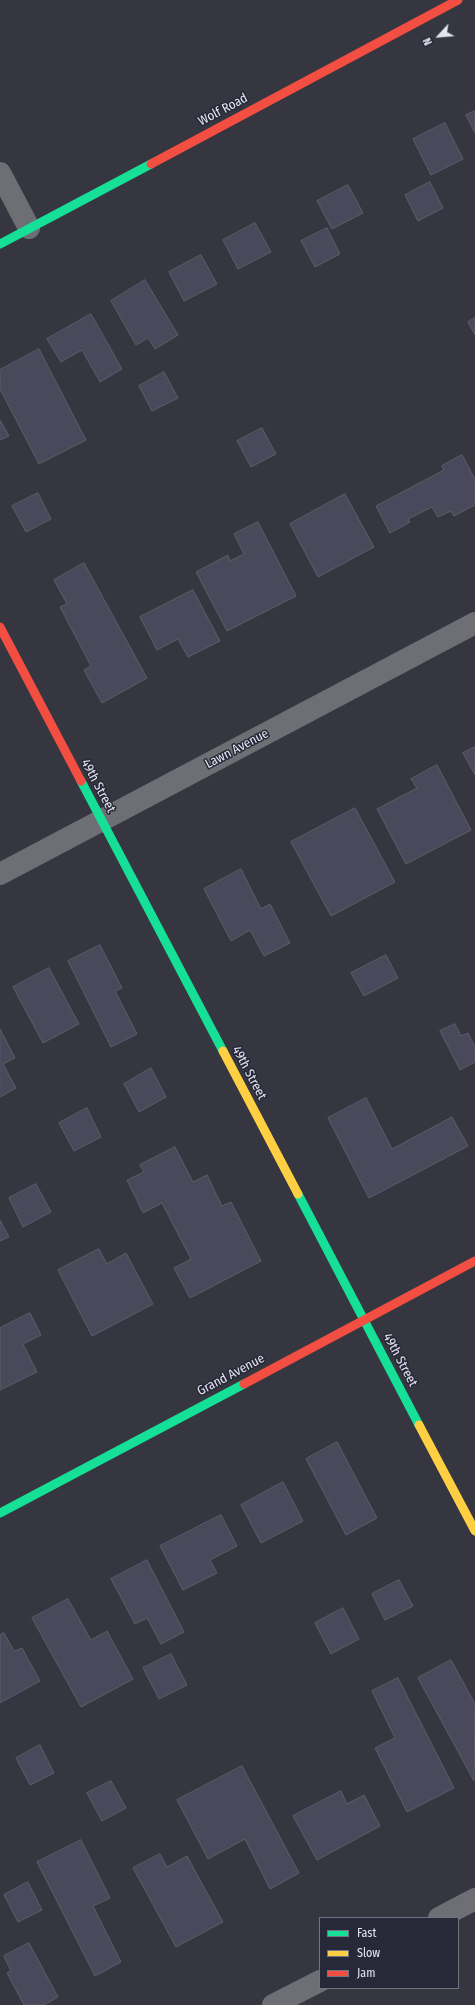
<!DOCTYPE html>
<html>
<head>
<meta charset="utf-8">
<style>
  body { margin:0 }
  #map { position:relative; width:475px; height:2005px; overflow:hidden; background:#35363f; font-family:"Fira Sans Condensed",sans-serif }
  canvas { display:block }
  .legend { position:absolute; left:319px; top:1917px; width:140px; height:72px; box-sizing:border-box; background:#272838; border:1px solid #737482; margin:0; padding:5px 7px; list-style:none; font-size:12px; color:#e4e5f0 }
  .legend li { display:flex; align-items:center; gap:8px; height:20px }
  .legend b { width:20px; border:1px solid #737482 }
  .north { position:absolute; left:419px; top:16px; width:40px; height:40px; -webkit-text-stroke:3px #272838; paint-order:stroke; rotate:244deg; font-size:11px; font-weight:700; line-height:16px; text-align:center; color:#e4e5f0 }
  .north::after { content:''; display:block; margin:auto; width:14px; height:18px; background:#e4e5f0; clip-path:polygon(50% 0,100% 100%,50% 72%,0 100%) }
</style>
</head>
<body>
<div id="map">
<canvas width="475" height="2005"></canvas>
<ul class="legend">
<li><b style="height:5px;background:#16e098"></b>Fast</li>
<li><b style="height:5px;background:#ffcf43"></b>Slow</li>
<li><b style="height:5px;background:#f24e42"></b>Jam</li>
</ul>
<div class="north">N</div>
</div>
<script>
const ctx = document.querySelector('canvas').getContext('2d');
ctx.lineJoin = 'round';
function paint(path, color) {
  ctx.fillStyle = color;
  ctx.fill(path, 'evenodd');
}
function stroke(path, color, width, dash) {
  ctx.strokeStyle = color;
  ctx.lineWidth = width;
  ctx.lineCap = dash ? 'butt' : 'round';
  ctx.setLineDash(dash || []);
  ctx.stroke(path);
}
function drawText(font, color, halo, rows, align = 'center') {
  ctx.font = font + ' "Fira Sans Condensed",sans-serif';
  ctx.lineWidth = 3;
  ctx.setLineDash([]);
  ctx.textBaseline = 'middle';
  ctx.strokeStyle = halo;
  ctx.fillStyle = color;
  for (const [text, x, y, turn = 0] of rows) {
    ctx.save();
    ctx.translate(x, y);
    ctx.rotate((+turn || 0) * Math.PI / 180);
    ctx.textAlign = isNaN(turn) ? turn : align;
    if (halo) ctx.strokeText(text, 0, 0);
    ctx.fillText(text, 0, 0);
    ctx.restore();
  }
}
const building = new Path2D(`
  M475 111V133L466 115Z
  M445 123 463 159 431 175 413 139Z
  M430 182 443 208 418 221 405 195Z
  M348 185 363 213 332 229 317 201Z
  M255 223 271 252 238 269 223 240Z
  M327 228 340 254 315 267 301 241Z
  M201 255 217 284 184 301 169 272Z
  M145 280 178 335 155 349 148 338 136 345 111 301Z
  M91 314 122 369 100 382 82 350 61 362 47 339Z
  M475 318V335L468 322Z
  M39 349 86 440 39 464 0 389V370Z
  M164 372 178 398 152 411 139 386Z
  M0 420 9 436 0 440Z
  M262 428 276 454 251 467 237 441Z
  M462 455 475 479V505L454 516 451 511 438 517 432 507 408 519 410 522 390 533 376 506 444 470 442 466Z
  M38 493 51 519 26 532 12 506Z
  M345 494 374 547 318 577 290 524Z
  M258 522 296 596 227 631 196 572 228 555 230 561 244 554 234 534Z
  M84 563 147 678 102 703 84 670 91 666 60 607 67 604 54 580Z
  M193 590 220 641 188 657 178 639 157 650 140 617Z
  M475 747V775L463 753Z
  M437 765 471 830 406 864 377 809 417 788 411 779Z
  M355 808 395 882 331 916 291 842Z
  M241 869 261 909 270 904 290 943 264 956 250 930 231 941 204 889Z
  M100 945 122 988 115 991 137 1034 111 1047 68 961Z
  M386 955 398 978 364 996 351 973Z
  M49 968 79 1024 43 1043 13 987Z
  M455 1024 461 1036 468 1033 475 1047V1062L460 1070 440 1031Z
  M0 1029 15 1058 3 1064 16 1088 0 1097Z
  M151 1068 166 1097 139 1112 124 1084Z
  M366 1098 392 1149 452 1117 468 1146 369 1198 328 1118Z
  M87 1108 101 1137 74 1151 59 1123Z
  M175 1147 193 1182 207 1175 222 1206 231 1202 261 1261 190 1298 174 1268 191 1259 162 1203 143 1213 127 1180 144 1172 140 1165Z
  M36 1184 51 1212 23 1227 9 1198Z
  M0 1220 9 1237 0 1241Z
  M99 1249 107 1264 126 1253 153 1304 92 1336 58 1270Z
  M30 1313 41 1335 23 1344 37 1372 0 1390V1328Z
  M337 1442 377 1518 346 1535 306 1459Z
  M283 1482 303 1521 261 1543 241 1505Z
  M221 1515 237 1546 210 1560 217 1573 183 1590 160 1546Z
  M147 1560 184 1632 161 1644 147 1618 135 1624 111 1579Z
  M399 1580 413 1606 385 1620 372 1594Z
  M68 1599 91 1640 107 1631 133 1679 81 1707 32 1618Z
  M343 1608 359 1639 331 1654 315 1623Z
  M4 1633 14 1651 22 1648 40 1681 0 1703V1635Z
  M171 1654 187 1685 159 1699 143 1668Z
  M451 1660 475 1704 474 1781 418 1678Z
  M398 1678 454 1788 407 1812 375 1748 395 1738 372 1691Z
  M40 1745 54 1773 30 1785 16 1758Z
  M242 1766 299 1873 270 1889 245 1839 208 1859 177 1800Z
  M111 1781 126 1808 102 1821 87 1793Z
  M341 1791 347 1804 364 1795 380 1826 317 1860 293 1816Z
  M81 1840 110 1898 93 1906 121 1962 95 1976 37 1862Z
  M160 1854 167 1867 187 1856 223 1922 176 1947 133 1868Z
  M28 1882 42 1910 18 1922 4 1895Z
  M29 1943 58 1997 44 2005H24L7 1973 11 1971 4 1956Z`);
const street = new Path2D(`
  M0 173 29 228
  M0 874 475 623
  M439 1918 475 1899
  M273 2005 320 1981`);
const fast = new Path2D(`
  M0 244 151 164
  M81 781 223 1051
  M298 1194 419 1425
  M0 1513 244 1384`);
const slow = new Path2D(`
  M223 1051 298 1194
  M419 1425 475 1531`);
const jam = new Path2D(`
  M151 164 458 0
  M0 627 81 781
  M244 1384 475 1261`);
const streetNames = [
  ["Wolf Road",223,110,-28],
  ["Lawn Avenue",237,749,-28],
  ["49th Street",98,786,62],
  ["49th Street",249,1073,62],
  ["49th Street",400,1360,62],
  ["Grand Avenue",231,1375,-28]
];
paint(building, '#49495b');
stroke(building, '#5d5e65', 1);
stroke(street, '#6e6f74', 22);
stroke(fast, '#16e098', 9);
stroke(slow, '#ffcf43', 9);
stroke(jam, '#f24e42', 9);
drawText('13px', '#e4e5f0', '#272838', streetNames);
</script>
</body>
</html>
